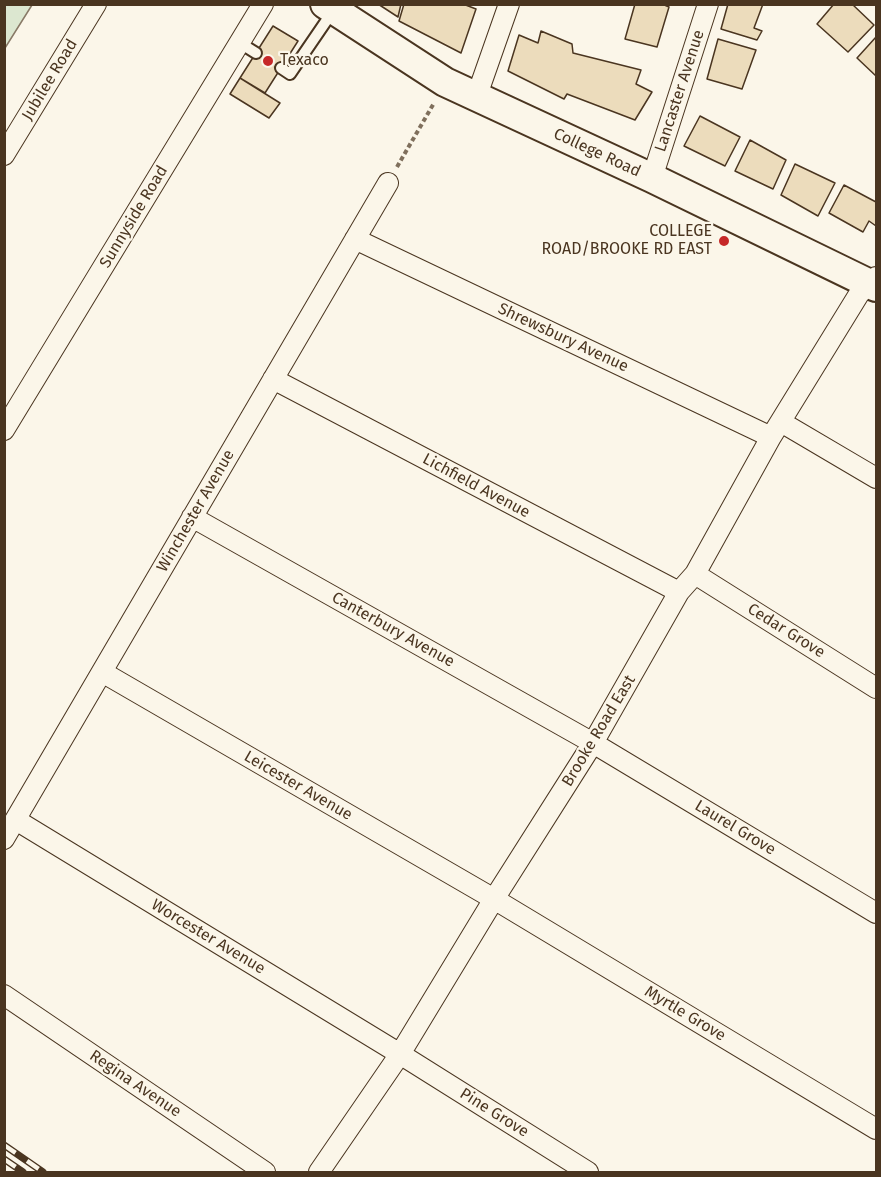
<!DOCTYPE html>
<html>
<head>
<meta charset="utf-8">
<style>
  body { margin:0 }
  #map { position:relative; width:881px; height:1177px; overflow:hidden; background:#fbf6e9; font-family:"Fira Sans",sans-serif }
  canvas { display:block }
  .frame { position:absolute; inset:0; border:6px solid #4a3520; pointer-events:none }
</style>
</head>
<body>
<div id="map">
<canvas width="881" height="1177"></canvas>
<div class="frame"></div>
</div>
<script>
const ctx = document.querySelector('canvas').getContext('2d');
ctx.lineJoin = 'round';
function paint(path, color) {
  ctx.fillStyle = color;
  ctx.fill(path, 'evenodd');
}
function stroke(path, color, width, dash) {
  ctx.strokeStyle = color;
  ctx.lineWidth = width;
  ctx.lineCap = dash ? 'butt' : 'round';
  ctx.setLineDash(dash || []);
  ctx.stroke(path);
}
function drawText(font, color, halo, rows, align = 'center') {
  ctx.font = font + ' "Fira Sans",sans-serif';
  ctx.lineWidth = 4.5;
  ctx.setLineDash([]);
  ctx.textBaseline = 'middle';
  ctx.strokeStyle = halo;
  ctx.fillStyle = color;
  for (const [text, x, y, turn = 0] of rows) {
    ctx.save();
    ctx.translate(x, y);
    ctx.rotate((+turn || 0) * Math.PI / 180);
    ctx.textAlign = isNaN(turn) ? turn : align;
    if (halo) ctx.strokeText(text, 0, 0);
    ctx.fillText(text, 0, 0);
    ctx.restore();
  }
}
const green = new Path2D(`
  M5 4 32 5 5 48 4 5Z`);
const building = new Path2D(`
  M378 4H401L398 17Z
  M404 4H463L476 9 461 53 399 21Z
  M635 4H662L669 7 657 47 625 39Z
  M728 4H763L754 28 762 31 757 40 721 29Z
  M834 4H852L874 25 848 52 817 24Z
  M273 26 298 41 265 93 240 78Z
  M541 31 572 44 573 53 641 70 636 84 652 92 635 120 567 94 564 99 508 71 519 35 538 43Z
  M876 37V76L857 58Z
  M718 39 756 50 742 89 707 79Z
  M240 78 280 103 269 118 230 94Z
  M700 116 740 137 725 166 684 146Z
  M750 140 786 160 773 189 735 171Z
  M795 164 835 183 818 216 781 195Z
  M844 185 876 202V226L869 221 863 232 829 213Z`);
const path = new Path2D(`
  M397 167 434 103`);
const lane = new Path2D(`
  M240 43 256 53
  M281 68 290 74 333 11`);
const street = new Path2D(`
  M476 98 509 4
  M4 155 96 4
  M652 178 708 4
  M355 239 771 437
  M273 379 679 592
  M781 422 876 478
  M4 430 263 4
  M192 517 593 743 876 913
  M695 574 876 688
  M102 672 494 899 876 1129
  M16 820 400 1054 588 1172
  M4 839 388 183
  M4 995 265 1172
  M319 1172 400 1054 494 899 593 743 679 592 695 574 771 437 859 294 876 277`);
const secondary = new Path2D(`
  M325 4 445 82 652 178 876 287`);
const rail = new Path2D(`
  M4 1145 43 1172
  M4 1159 23 1172`);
const markers = [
  [268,61,6,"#c62828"],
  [724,241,6,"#c62828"]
];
const poiNames = [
  ["Texaco",280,61],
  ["COLLEGE",712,232,"right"],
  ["ROAD/BROOKE RD EAST",712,250,"right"]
];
const streetNames = [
  ["Jubilee Road",50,80,-59],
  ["Lancaster Avenue",680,91,-72],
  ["College Road",597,153,25],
  ["Sunnyside Road",134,217,-59],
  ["Shrewsbury Avenue",563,338,25],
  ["Lichfield Avenue",476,486,28],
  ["Winchester Avenue",196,511,-60],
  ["Canterbury Avenue",393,630,29],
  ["Cedar Grove",786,631,32],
  ["Brooke Road East",599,731,-59],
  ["Leicester Avenue",298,786,30],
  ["Laurel Grove",735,828,31],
  ["Worcester Avenue",208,937,31],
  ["Myrtle Grove",685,1014,31],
  ["Regina Avenue",135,1084,34],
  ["Pine Grove",494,1113,32]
];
paint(green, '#dce7d0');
stroke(green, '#887966', 1.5);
paint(building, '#ecdcbc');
stroke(building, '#4a3520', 1.5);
stroke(lane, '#4a3520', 14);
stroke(street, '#4a3520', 22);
stroke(secondary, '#4a3520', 32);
stroke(path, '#7f6f5c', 4, [4.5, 3]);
stroke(lane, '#fbf6e9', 10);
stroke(street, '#fbf6e9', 20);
stroke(secondary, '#fbf6e9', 28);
stroke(rail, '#4a3520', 7);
stroke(rail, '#fbf6e9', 4.5, [14]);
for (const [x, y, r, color] of markers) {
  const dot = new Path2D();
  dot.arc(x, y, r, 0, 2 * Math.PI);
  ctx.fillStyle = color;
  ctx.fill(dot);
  stroke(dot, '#fbf6e9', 2);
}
drawText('16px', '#4a3520', '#fbf6e9', poiNames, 'left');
drawText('16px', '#4a3520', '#fbf6e9', streetNames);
</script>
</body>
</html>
